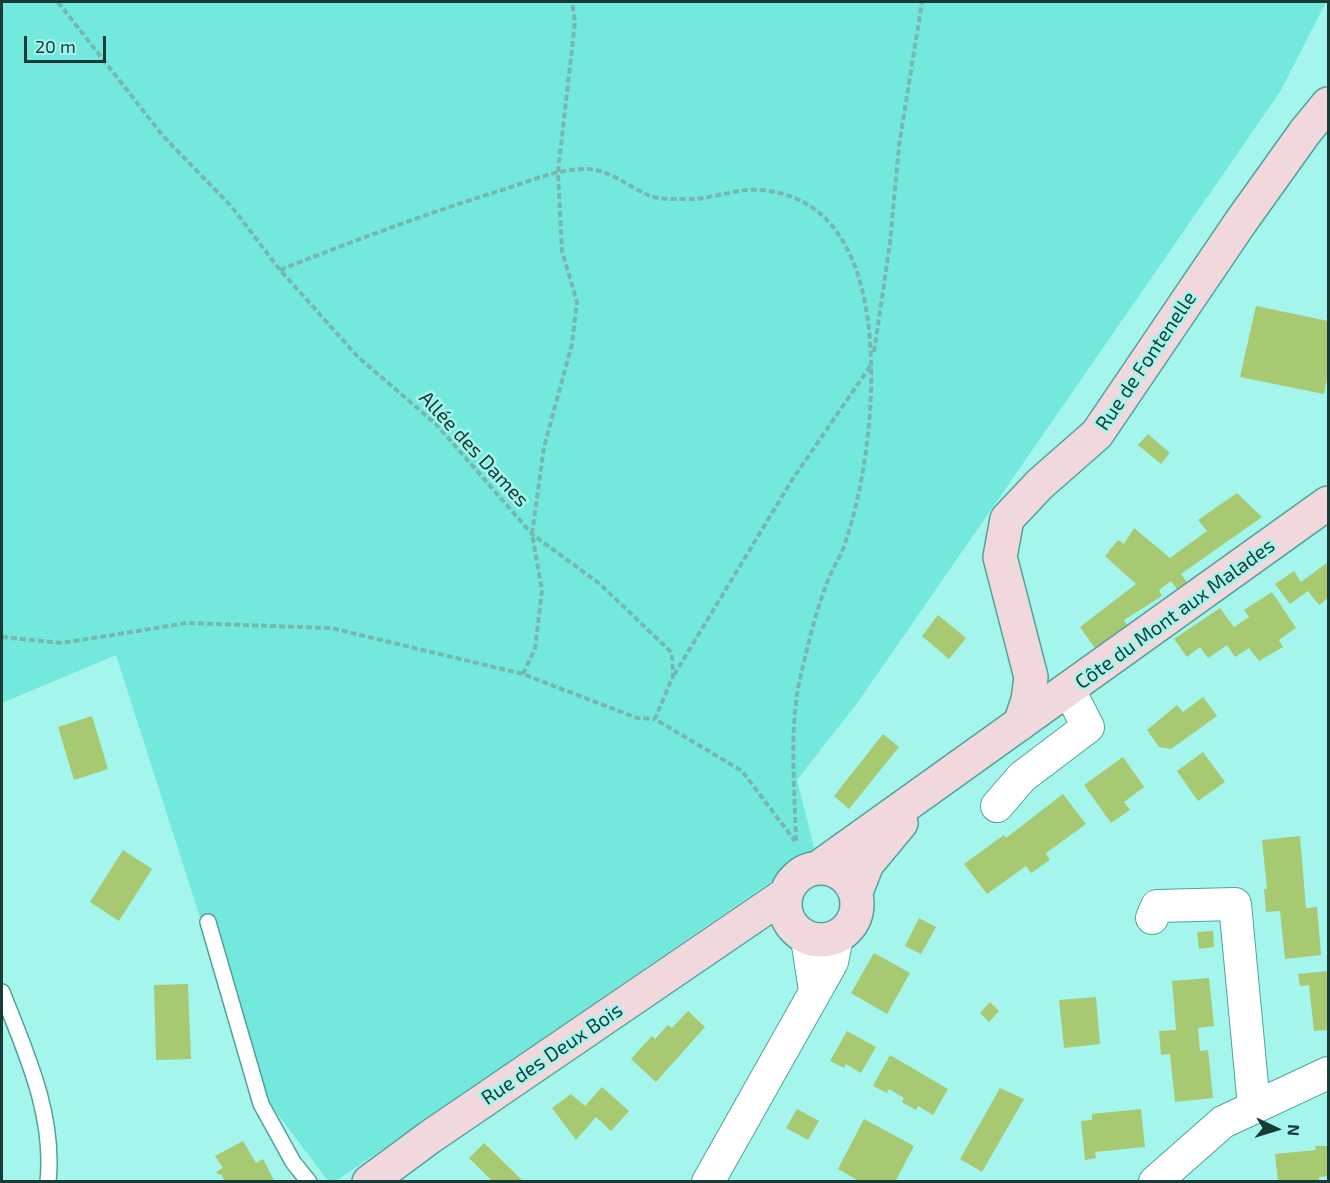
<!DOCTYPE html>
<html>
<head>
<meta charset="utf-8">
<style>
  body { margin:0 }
  #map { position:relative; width:1330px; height:1183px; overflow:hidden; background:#a4f6ec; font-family:"Exo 2",sans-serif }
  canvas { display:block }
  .frame { position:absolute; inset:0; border:3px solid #193b38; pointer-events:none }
  .north { position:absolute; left:1246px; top:1099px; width:60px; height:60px; -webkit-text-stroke:4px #a4f6ec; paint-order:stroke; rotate:94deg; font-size:16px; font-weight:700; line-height:24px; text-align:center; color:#193b38 }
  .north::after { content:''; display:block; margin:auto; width:21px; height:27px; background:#193b38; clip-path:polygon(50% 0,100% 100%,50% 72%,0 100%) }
  .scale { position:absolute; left:24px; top:36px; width:82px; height:27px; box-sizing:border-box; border:3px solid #193b38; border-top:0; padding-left:8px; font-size:18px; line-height:21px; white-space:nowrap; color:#193b38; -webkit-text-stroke:4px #a4f6ec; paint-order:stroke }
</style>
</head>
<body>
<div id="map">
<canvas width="1330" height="1183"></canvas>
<div class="frame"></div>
<div class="north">N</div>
<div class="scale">20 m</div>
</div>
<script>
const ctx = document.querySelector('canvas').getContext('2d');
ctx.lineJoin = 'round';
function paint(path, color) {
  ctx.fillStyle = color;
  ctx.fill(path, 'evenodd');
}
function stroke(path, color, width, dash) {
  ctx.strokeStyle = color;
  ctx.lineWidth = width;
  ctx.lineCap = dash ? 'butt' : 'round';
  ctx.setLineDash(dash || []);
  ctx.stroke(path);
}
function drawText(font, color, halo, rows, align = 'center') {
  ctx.font = font + ' "Exo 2",sans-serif';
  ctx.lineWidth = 5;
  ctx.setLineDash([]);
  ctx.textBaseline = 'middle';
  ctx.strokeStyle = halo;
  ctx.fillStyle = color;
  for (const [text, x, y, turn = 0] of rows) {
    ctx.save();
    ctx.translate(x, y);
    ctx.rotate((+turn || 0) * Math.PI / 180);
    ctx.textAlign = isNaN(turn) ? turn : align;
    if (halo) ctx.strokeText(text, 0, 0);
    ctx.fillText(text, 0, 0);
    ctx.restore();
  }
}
const green = new Path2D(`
  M2 2H1326L1280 92 858 702 797 780 815 851 336 1181H328L252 1080 116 655 2 703Z`);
const building = new Path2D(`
  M1256 306 1328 321V373L1324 394 1240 377Z
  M1148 434 1170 453 1161 464 1138 445Z
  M1237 493 1262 517 1181 574 1189 585 1179 592 1171 581 1159 590 1162 596 1124 620 1129 628 1097 651 1080 627 1136 584 1105 556 1118 540 1124 544 1134 528 1170 558 1207 531 1198 520Z
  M1328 562V598L1319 605 1308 591 1290 604 1275 584 1294 571 1301 582Z
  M1272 592 1296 628 1279 640 1283 647 1259 661 1249 648 1235 657 1227 645 1208 658 1200 647 1187 657 1174 639 1220 608 1234 627 1249 617 1244 610Z
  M938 615 966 638 949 659 922 636Z
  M1203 697 1217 716 1171 749 1159 747 1147 730 1177 705 1183 712Z
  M92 716 108 769 74 780 58 727Z
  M883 734 899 747 849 809 834 796Z
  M1203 752 1225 782 1198 801 1177 771Z
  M1123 757 1144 787 1124 802 1130 810 1111 823 1084 785Z
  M1063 794 1086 824 1046 853 1050 860 1031 873 1026 866 987 894 964 864 1004 835 1006 838Z
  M1300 836 1306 908 1317 907 1321 955 1285 959 1280 911 1266 912 1264 889H1267L1262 840Z
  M123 850 152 869 119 921 90 902Z
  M919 918 936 927 921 954 905 946Z
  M1213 931 1214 947 1199 949 1197 932Z
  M874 953 910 973 887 1014 851 993Z
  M1328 971V1030L1314 1031 1309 985 1300 986 1298 974Z
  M1209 978 1214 1026 1198 1028 1200 1051 1208 1050 1213 1098 1175 1102 1170 1054 1161 1055 1159 1031 1176 1030 1172 981Z
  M188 984 191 1059 156 1060 154 985Z
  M1096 997 1100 1044 1064 1048 1059 1000Z
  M990 1002 999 1011 989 1022 980 1013Z
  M688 1011 705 1027 656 1082 631 1059 652 1036 655 1039 668 1025 672 1028Z
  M847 1031 876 1047 861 1073 846 1064 844 1068 830 1061Z
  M890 1055 948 1089 933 1115 918 1106 916 1110 902 1102 904 1098 889 1089 887 1093 873 1086Z
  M602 1087 629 1111 611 1131 596 1117 576 1140 552 1108 571 1094 585 1106Z
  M1000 1088 1024 1099 982 1172 960 1159Z
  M797 1109 819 1121 808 1140 786 1128Z
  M1141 1109 1145 1147 1095 1152 1096 1158 1085 1160 1081 1121 1092 1120V1114Z
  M864 1119 914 1146 895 1182H861L838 1169Z
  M243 1141 256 1163 263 1159 275 1182H225L221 1174 219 1175 216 1172 223 1168 215 1156Z
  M484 1143 524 1182H493L469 1158Z
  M1315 1146H1328V1176L1319 1177V1182H1278L1275 1154 1316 1150Z`);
const path = new Path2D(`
  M58 2 163 136 232 207 280 270 358 357 436 424 532 534 600 584 672 653 673 676 655 719 742 771 795 841
  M280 270C353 241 425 214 499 191 528 182 558 168 588 169 610 170 631 188 650 196 661 200 680 199 693 199 715 198 738 188 760 190 894 199 878 406 858 496 854 514 849 533 843 549 837 563 829 575 825 588 814 619 806 652 799 683 789 735 795 791 796 843
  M874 352 890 243 899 146 922 2
  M2 637 62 643 187 623 331 628 523 674 637 718 655 719
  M523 674 535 649 542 590 532 534 544 447 572 344 577 302 562 251 558 172 575 22 572 2
  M674 675 792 480 871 365`);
const lane = new Path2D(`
  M208 922 261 1104 293 1162 309 1182
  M2 992C26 1053 55 1115 48 1182`);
const street = new Path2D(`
  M997 806 1022 777 1088 727 1069 690
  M1152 918 1157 906 1235 904 1254 1106
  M807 938 815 991
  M708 1182 832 962 837 937
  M1155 1182 1223 1122 1328 1073`);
const secondary = new Path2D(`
  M1020 724 1028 700 1031 677 1000 557 1007 519 1040 484 1097 434 1240 223 1305 132 1328 104
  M785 904a36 36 0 1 1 72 0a36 36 0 1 1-72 0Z
  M818 868 1328 503
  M856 892 867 864 901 823
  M369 1182 430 1137 786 894`);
const streetNames = [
  ["Rue de Fontenelle",1146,361,-56],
  ["Allée des Dames",474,449,47],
  ["Côte du Mont aux Malades",1175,614,-36],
  ["Rue des Deux Bois",552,1054,-34]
];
paint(green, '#73e9dd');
paint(building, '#a6c971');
stroke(lane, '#51a29a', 18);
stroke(street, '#51a29a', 34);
stroke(secondary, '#51a29a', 36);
stroke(path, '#76b8b0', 4, [6, 3]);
stroke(lane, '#fff', 15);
stroke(street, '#fff', 32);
stroke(secondary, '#f0d8dd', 33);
drawText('20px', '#193b38', '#a4f6ec', streetNames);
</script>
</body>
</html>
